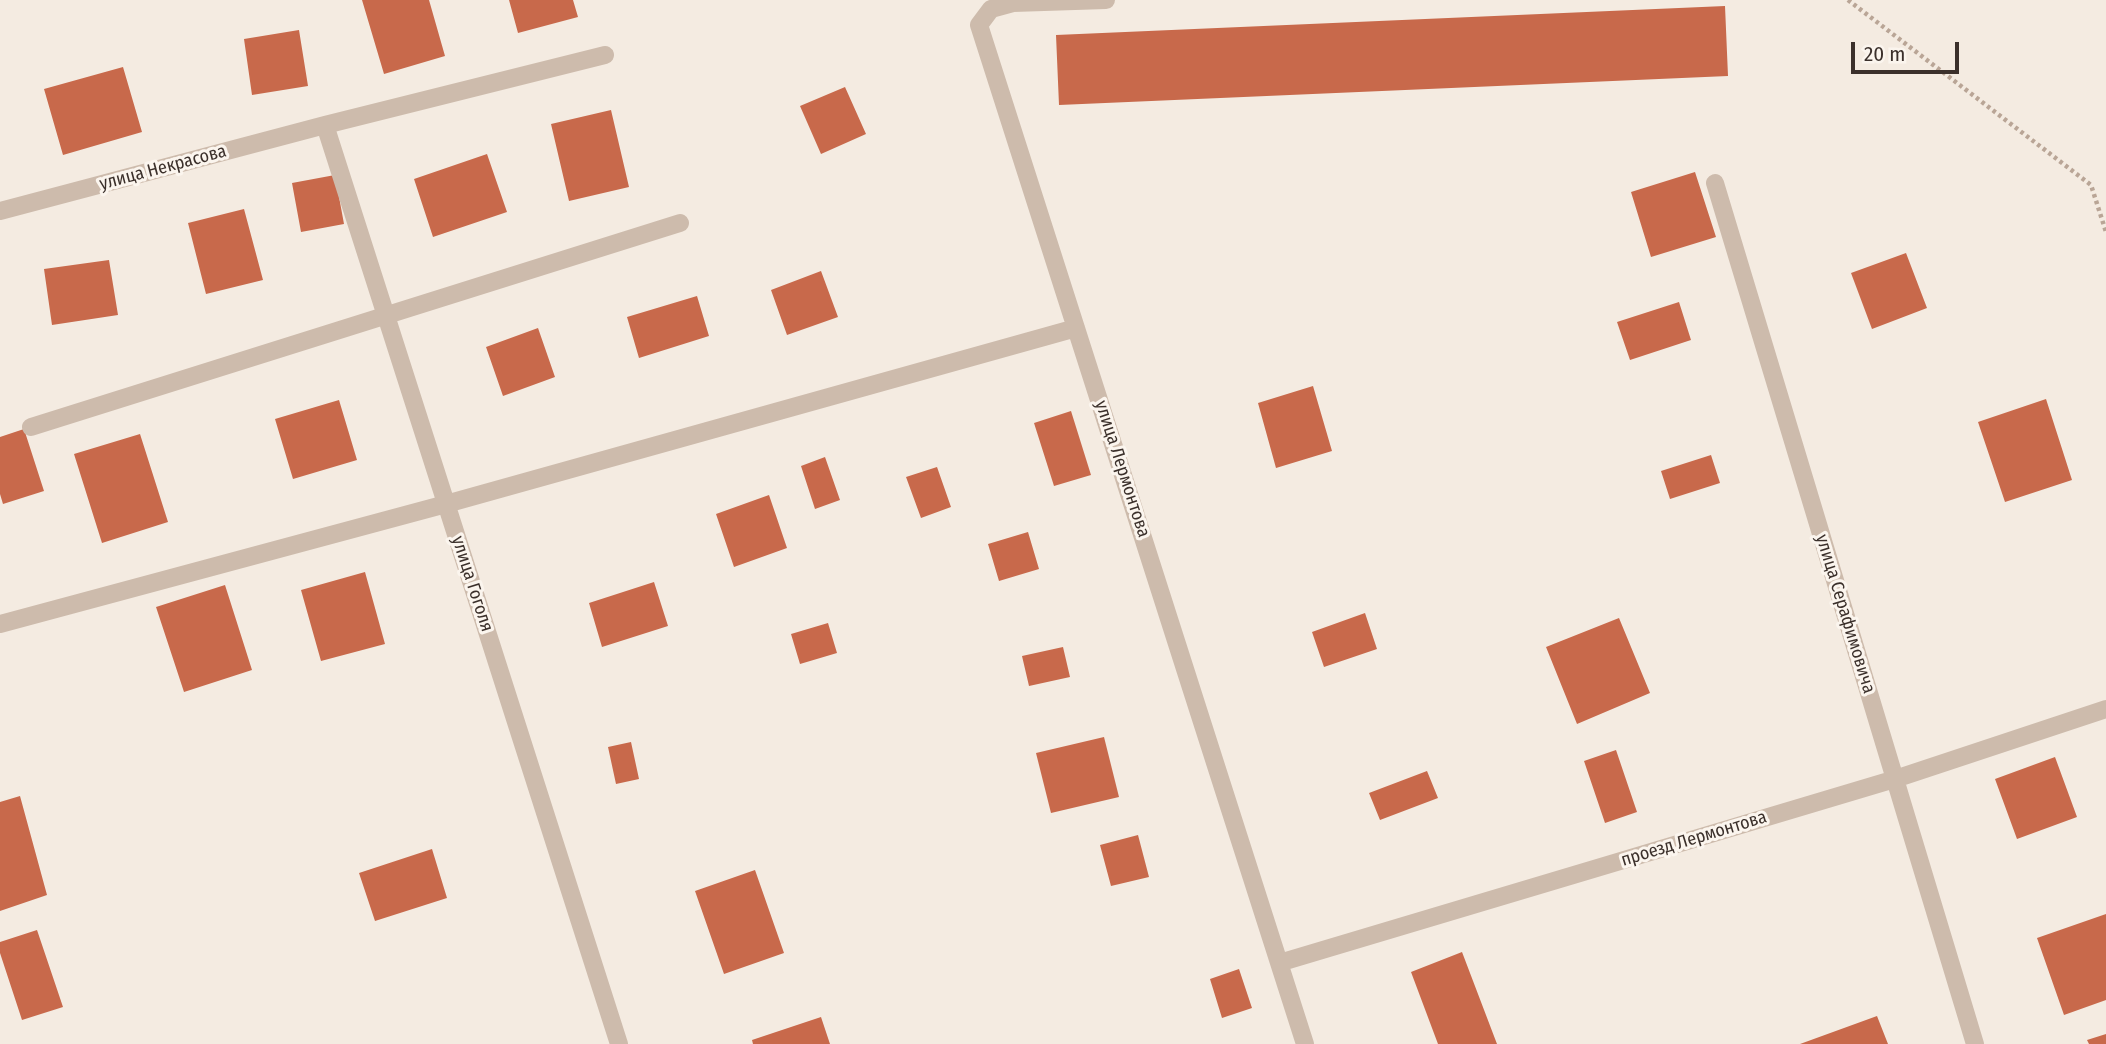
<!DOCTYPE html>
<html>
<head>
<meta charset="utf-8">
<style>
  body { margin:0 }
  #map { position:relative; width:2106px; height:1044px; overflow:hidden; background:#f4ebe1; font-family:"Fira Sans Condensed",sans-serif }
  canvas { display:block }
  .scale { position:absolute; left:1851px; top:42px; width:108px; height:32px; box-sizing:border-box; border:4px solid #3b302b; border-top:0; padding-left:9px; font-size:21px; line-height:24px; white-space:nowrap; color:#3b302b; -webkit-text-stroke:5px #fbf5ee; paint-order:stroke }
</style>
</head>
<body>
<div id="map">
<canvas width="2106" height="1044"></canvas>
<div class="scale">20 m</div>
</div>
<script>
const ctx = document.querySelector('canvas').getContext('2d');
ctx.lineJoin = 'round';
function paint(path, color) {
  ctx.fillStyle = color;
  ctx.fill(path, 'evenodd');
}
function stroke(path, color, width, dash) {
  ctx.strokeStyle = color;
  ctx.lineWidth = width;
  ctx.lineCap = dash ? 'butt' : 'round';
  ctx.setLineDash(dash || []);
  ctx.stroke(path);
}
function drawText(font, color, halo, rows, align = 'center') {
  ctx.font = font + ' "Fira Sans Condensed",sans-serif';
  ctx.lineWidth = 6;
  ctx.setLineDash([]);
  ctx.textBaseline = 'middle';
  ctx.strokeStyle = halo;
  ctx.fillStyle = color;
  for (const [text, x, y, turn = 0] of rows) {
    ctx.save();
    ctx.translate(x, y);
    ctx.rotate((+turn || 0) * Math.PI / 180);
    ctx.textAlign = isNaN(turn) ? turn : align;
    if (halo) ctx.strokeText(text, 0, 0);
    ctx.fillText(text, 0, 0);
    ctx.restore();
  }
}
const building = new Path2D(`
  M362 0H429L445 56 384 74Z
  M509 0H573L578 17 518 33Z
  M1725 6 1728 76 1059 105 1056 35Z
  M299 30 308 86 252 95 244 39Z
  M123 67 142 132 63 155 44 89Z
  M845 87 866 134 821 154 800 106Z
  M611 110 629 187 569 201 551 124Z
  M487 154 507 212 433 237 414 179Z
  M1695 172 1716 237 1651 257 1631 192Z
  M335 175 344 224 301 232 292 183Z
  M244 209 263 280 206 294 188 223Z
  M1906 253 1927 308 1872 329 1851 273Z
  M109 260 118 315 52 325 44 269Z
  M821 271 838 317 787 335 771 290Z
  M697 296 709 336 639 358 627 317Z
  M1679 302 1691 340 1630 360 1617 322Z
  M538 328 555 377 503 396 486 347Z
  M1313 386 1332 451 1276 468 1258 403Z
  M2046 399 2072 480 2005 502 1978 422Z
  M339 400 357 460 293 479 275 419Z
  M1071 411 1091 475 1054 486 1034 423Z
  M24 429 44 491 3 504 0 494V437Z
  M140 434 168 522 102 543 74 454Z
  M1711 455 1720 483 1670 499 1661 471Z
  M825 457 840 500 815 509 801 466Z
  M937 467 951 507 921 518 906 477Z
  M769 495 787 548 734 567 716 514Z
  M1028 532 1039 569 999 581 988 544Z
  M365 572 385 644 321 661 301 590Z
  M654 582 668 626 602 647 589 603Z
  M225 585 252 670 184 692 156 607Z
  M1365 613 1377 649 1324 667 1312 632Z
  M1619 618 1650 693 1577 724 1546 647Z
  M828 623 837 653 800 664 791 634Z
  M1063 647 1070 677 1029 686 1022 656Z
  M1104 737 1119 797 1051 813 1036 753Z
  M631 742 639 779 616 784 608 747Z
  M1616 750 1637 812 1605 823 1584 761Z
  M2055 757 2077 817 2017 839 1995 779Z
  M1427 771 1438 798 1380 820 1369 793Z
  M20 796 47 895 0 911V802Z
  M1138 835 1149 877 1111 886 1100 845Z
  M432 849 447 898 375 921 359 873Z
  M755 870 784 953 724 974 695 891Z
  M2106 914V1000L2064 1015 2037 938Z
  M37 930 63 1007 22 1020 0 953V942Z
  M1462 952 1497 1044H1438L1411 972Z
  M1239 969 1252 1008 1222 1018 1210 979Z
  M1877 1016 1888 1044H1800Z
  M821 1017 830 1044H753L752 1040Z
  M2106 1034V1044H2089L2087 1040Z`);
const path = new Path2D(`
  M1848 0 2091 185 2106 232`);
const minor = new Path2D(`
  M1106 0 1013 3 991 9 979 25 1305 1044
  M325 125 619 1044
  M1715 183 1975 1044
  M0 211 325 125 605 55
  M31 427 680 223
  M0 624 446 504 1076 328
  M1279 963 1895 779 2106 709`);
const streetNames = [
  ["улица Некрасова",163,168,-15],
  ["улица Лермонтова",1122,469,72],
  ["улица Гоголя",472,584,72],
  ["улица Серафимовича",1845,614,73],
  ["проезд Лермонтова",1694,839,-17]
];
paint(building, '#c8694b');
stroke(path, '#b9a596', 4.5, [3.5, 3.5]);
stroke(minor, '#cdbbac', 18);
drawText('18px', '#3b302b', '#fbf5ee', streetNames);
</script>
</body>
</html>
